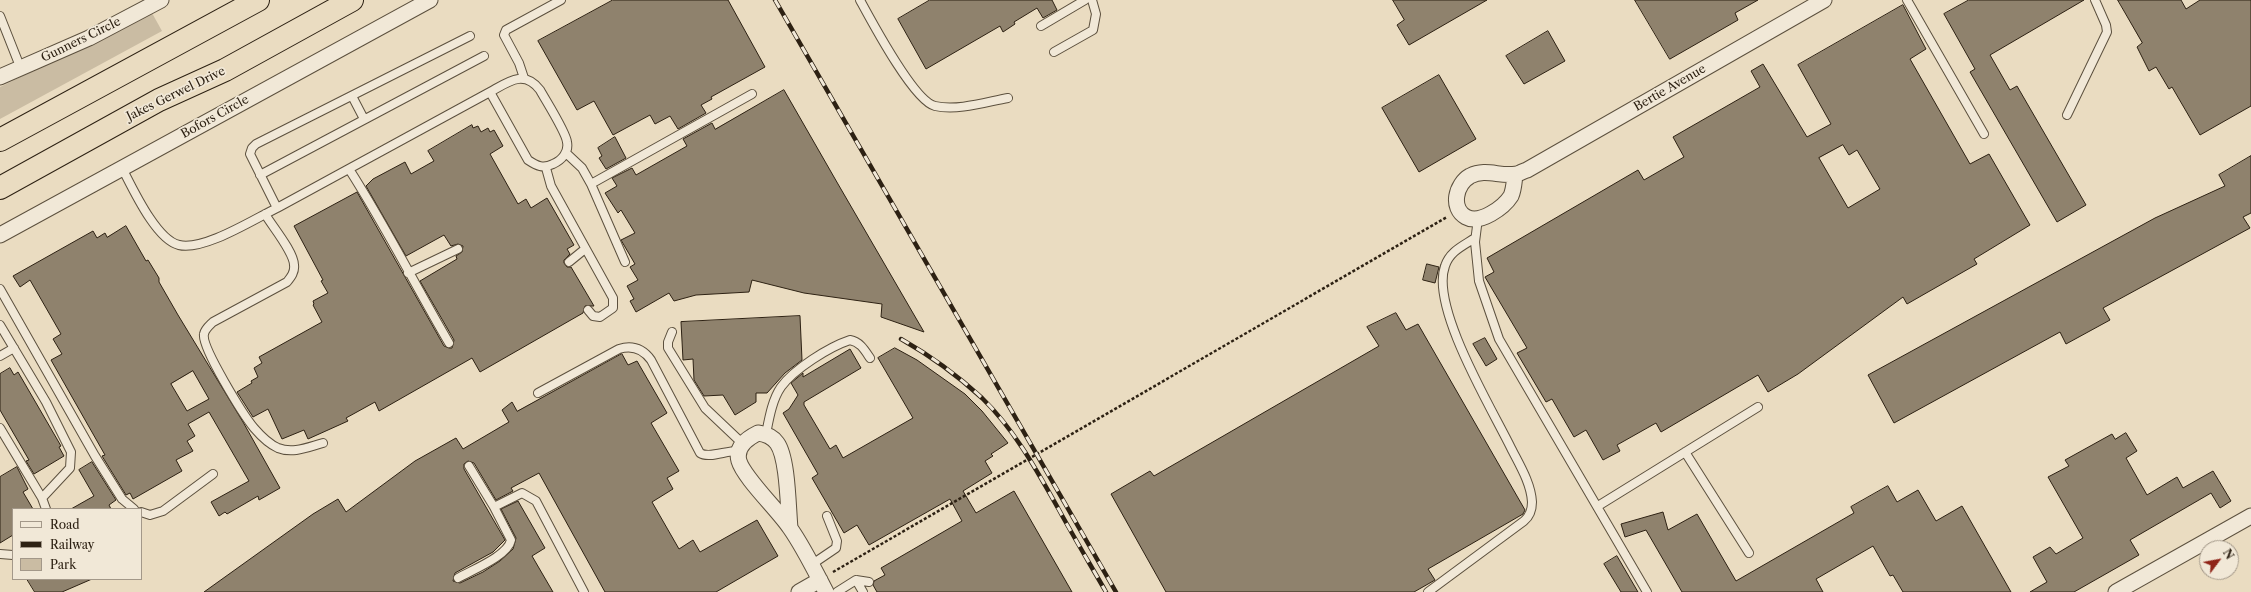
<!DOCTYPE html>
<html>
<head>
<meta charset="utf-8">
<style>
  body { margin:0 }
  #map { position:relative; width:2251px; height:592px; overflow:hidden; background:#eadcc1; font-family:"Libre Caslon Text",serif }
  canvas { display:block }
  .legend { position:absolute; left:12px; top:508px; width:130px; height:72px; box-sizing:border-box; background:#f1e8d7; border:1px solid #a39889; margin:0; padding:5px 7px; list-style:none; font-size:12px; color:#2d2113 }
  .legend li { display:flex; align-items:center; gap:8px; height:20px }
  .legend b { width:20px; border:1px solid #a39889 }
  .north { position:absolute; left:2199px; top:540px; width:40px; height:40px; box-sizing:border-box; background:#f1e8d7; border:1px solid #a39889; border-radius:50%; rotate:58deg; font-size:11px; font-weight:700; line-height:16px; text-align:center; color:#2d2113 }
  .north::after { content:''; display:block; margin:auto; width:14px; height:18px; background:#8f2418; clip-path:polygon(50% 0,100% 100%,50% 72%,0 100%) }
</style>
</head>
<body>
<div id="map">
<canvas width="2251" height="592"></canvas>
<ul class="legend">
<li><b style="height:5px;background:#f1e8d7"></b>Road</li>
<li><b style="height:5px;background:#2d2113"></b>Railway</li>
<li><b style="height:11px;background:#cabca3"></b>Park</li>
</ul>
<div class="north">N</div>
</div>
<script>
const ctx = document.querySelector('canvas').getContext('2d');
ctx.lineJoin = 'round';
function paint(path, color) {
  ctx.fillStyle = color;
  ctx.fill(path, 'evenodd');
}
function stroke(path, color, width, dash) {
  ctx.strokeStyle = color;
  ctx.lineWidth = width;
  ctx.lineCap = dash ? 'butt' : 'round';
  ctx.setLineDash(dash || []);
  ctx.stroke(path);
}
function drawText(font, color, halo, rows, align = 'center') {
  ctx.font = font + ' "Libre Caslon Text",serif';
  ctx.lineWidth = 3.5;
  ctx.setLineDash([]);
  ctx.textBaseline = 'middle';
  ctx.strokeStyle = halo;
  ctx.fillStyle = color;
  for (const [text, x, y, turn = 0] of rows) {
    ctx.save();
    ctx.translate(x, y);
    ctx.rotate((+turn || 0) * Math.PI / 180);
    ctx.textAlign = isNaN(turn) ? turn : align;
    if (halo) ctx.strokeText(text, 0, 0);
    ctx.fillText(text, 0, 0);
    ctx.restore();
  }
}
const green = new Path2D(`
  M152 13 162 31 0 119V87Z`);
const building = new Path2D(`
  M613 0H728L765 67 711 97 712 99 701 105 706 113 678 129 670 116 655 124 650 115 613 135 594 101 577 110 538 41Z
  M930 0H1052L1057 10 1043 18 1037 8 1014 22 1015 24 1003 32 1000 26 926 69 898 19Z
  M1393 0H1487L1409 45 1397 25 1404 20Z
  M1635 0H1758L1735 13 1738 20 1670 59Z
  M1969 0H2084L1990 55 2010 90 2017 86 2086 205 2057 222 1970 72 1975 69 1944 14Z
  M2118 0H2181L2186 9 2200 0H2251V106L2200 135 2172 87 2169 89 2156 67 2149 71 2137 47 2142 43Z
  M1903 5 1926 49 1910 59 1970 164 1989 154 2030 225 1974 259 1977 264 1907 304 1903 297 1798 374 1768 392 1758 375 1661 432 1656 423 1617 445 1620 451 1603 460 1586 430 1574 437 1552 399 1546 402 1517 353 1527 348 1485 277 1494 272 1487 258 1638 170 1644 180 1684 157 1673 137 1760 87 1751 71 1763 64 1807 137 1831 124 1798 65ZM1843 145 1849 155 1857 150 1880 189 1848 208 1819 158Z
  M1548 31 1565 61 1524 84 1506 56Z
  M1439 75 1476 139 1419 172 1382 108Z
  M784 90 838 184 924 332 881 317 882 304 804 293 752 280 749 292 696 295 674 301 669 293 636 312 630 301 634 299 627 286 638 280 630 267 635 264 621 240 635 233 621 210 618 213 605 193 617 186 612 178 632 168 636 175 687 146 683 139 712 123 715 129Z
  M472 125 473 128 478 126 481 132 488 128 490 132 494 130 503 146 490 154 518 204 526 199 531 208 547 198 574 245 567 249 570 254 564 260V263L567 267H571L594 306H585L583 313 480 372 472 358 379 411 375 402 346 418 348 421 308 439 304 430 282 439 268 409 253 417 237 392 252 383 251 381 258 377 254 368 262 363 259 357 322 322 313 305 314 304 313 301 328 293 321 281 323 280 294 226 357 192 444 346 449 348H452L454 340 420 281 457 259 456 256 462 252 463 246 458 244 451 246 444 235 406 256 366 186 373 179 405 162 411 174 434 161 428 151Z
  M615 137 626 158 606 169 599 158 602 156 598 148Z
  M2251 156V213L2243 217 2250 228 2103 308 2110 320 2066 344 2060 332 1894 423 1868 375 2155 218 2225 186 2219 175Z
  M126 226 146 261 148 260 159 278V282L178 315 243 422 280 488 259 500 258 496 227 514 225 512 219 516 211 502 249 481 209 412 188 424 195 436 187 441 193 451 176 460 182 471 133 499 130 493 126 495 102 456 105 455 51 360 62 354 53 339 61 334 30 280 20 287 13 276 93 231 97 238 105 233 107 237ZM193 371 209 399 187 411 171 384Z
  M1427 264 1439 267 1435 283 1423 280Z
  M1396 313 1406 330 1418 324 1525 510 1523 514 1428 569 1435 580 1414 592H1166L1111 494 1150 471 1154 476 1379 346 1367 327Z
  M800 316 802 360 785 373 767 393H756V402L735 415 723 395 704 396 694 380 693 359 683 360 681 322Z
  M1485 338 1497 359 1486 366 1473 344Z
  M895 348 917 360 965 394 982 411 1008 443 991 454 993 456 985 461 992 473 963 491 976 513 1014 491 1072 592H877L873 585 874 581 885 575 881 568 962 521 950 499 869 545 857 525 844 533 812 478 818 474 783 413 789 409 798 395 791 383 803 373V377L850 349 861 368 804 402V405L830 449 836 445 843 458 913 418 878 358Z
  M622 354 628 365 637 361 667 413 651 423 679 471 667 478 673 489 652 502 679 549 693 540 700 552 757 520 778 556 716 592H605L539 473 511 488 513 491 496 500 474 463 468 461 464 464V469L505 540 493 552 455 573 453 581 460 583 483 572 500 561 513 549 516 538 501 509 518 501 545 548 532 556 553 592H204L313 514 338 499 346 512 415 461 456 438 463 449 509 422 502 410 512 402 517 411Z
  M10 368 14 375 18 372 61 446 59 447 64 456 34 474 26 461 29 460 0 410V374Z
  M2126 433 2137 451 2126 458 2147 495 2177 477 2183 488 2213 471 2231 501 2220 508 2211 493 2130 540 2139 555 2074 592H2030L2047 582 2033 557 2050 547 2056 554 2083 538 2048 477 2069 466 2065 460 2112 434 2115 439Z
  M92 462 116 500 109 505 111 509H71L94 496 79 470Z
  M17 467 28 489 23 492 33 509H13V535L0 543V477Z
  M1888 486 1897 502 1918 490 1936 521 1962 506 2011 592H1903L1893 575 1890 576 1873 546 1816 579 1823 592H1682L1646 530 1625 537 1621 524 1663 512 1668 530 1697 514 1736 581 1854 513 1851 507Z
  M1617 556 1638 592H1621L1604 564Z
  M27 579H92L62 592H35Z`);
const path = new Path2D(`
  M833 572 1447 217`);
const lane = new Path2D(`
  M860 0C872 22 914 101 935 106 958 111 986 102 1008 98
  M1907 0 1984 134
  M0 16 21 69
  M1041 26 1085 0
  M1054 52 1093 30 1096 14 1092 0
  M524 78 519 63 504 35 506 30 561 0
  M352 96 364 119
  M2067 115 2107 32 2106 25 2095 0
  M566 153 582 168 591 184 625 262
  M122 168C132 187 156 240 179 245 204 251 254 219 277 208L490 92C508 82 524 69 540 90 546 101 566 132 567 142 569 152 562 160 553 164 543 169 537 166 528 160L490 92
  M546 168 551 186 613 298V308L600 317 593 316 588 310
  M349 169C385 225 415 285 449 343
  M260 175 484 56
  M591 184 752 94
  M277 208 250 154 252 148 256 144 470 36
  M265 214C272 226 294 252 294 265 295 272 291 277 287 282L213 322C209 326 205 329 204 334 201 347 244 416 254 428 260 435 269 444 278 448 293 454 308 447 323 443
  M1478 218 1475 242 1479 281 1499 339 1647 592
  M569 262 585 249
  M408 273 458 249
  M0 289 95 456 122 499 134 509
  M0 325 46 402 71 452 70 468 42 498 46 509
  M672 332 668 342V348L705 408 743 444
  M0 356 14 348
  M538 393 619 349C632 345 643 349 651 360L700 453C709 459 727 450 739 451
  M0 428 42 498
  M766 434C769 419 772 400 781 387 794 369 829 347 850 340 860 342 864 349 870 358
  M1685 452 1749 553
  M469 466 494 507 522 493 536 501 584 592
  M1598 506 1758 407
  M141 512 150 515 163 511 213 474
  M0 554 13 555
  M811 565 836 548 837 541 827 516
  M458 578C472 570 508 556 511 540L494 507
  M856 580 863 592
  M837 592 856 580 869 582
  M1428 592 1524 521C1530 516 1532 509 1532 502 1531 483 1519 464 1511 448 1492 409 1430 307 1445 266 1450 251 1463 246 1475 238`);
const street = new Path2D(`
  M0 77 89 38 161 0
  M1515 175C1514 182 1514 189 1511 196 1504 207 1480 225 1466 217 1450 208 1456 184 1470 176 1486 168 1500 177 1516 174 1519 174 1523 171 1527 170L1824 0
  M0 235 430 0
  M790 528C788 508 788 458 777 443 772 436 766 434 758 433 748 438 735 447 739 461 744 478 779 511 790 528 804 548 815 571 826 592
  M799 592 820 580
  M2116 592 2251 516`);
const highway = new Path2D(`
  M0 140 258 0
  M0 188 159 100 225 70 352 0`);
const rail = new Path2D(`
  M775 0 1116 592
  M901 339C931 356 957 375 982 398 1014 429 1036 469 1058 508 1073 536 1090 564 1106 592`);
const streetNames = [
  ["Gunners Circle",81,40,-26],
  ["Bertie Avenue",1670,88,-30],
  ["Jakes Gerwel Drive",176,94,-26],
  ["Bofors Circle",215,117,-29]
];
paint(green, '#cabca3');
paint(building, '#8f826d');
stroke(building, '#2d2113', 1);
stroke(lane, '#5c503e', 10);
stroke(street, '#5c503e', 17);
stroke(highway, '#2d2113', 24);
stroke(path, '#2d2113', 2.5, [3, 2]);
stroke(lane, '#f1e8d7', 8);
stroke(street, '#f1e8d7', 15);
stroke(highway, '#eadcc1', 22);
stroke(rail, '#2d2113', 4.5);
stroke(rail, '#f1e8d7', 3, [9]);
drawText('12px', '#2d2113', '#f1e8d7', streetNames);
</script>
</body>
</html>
